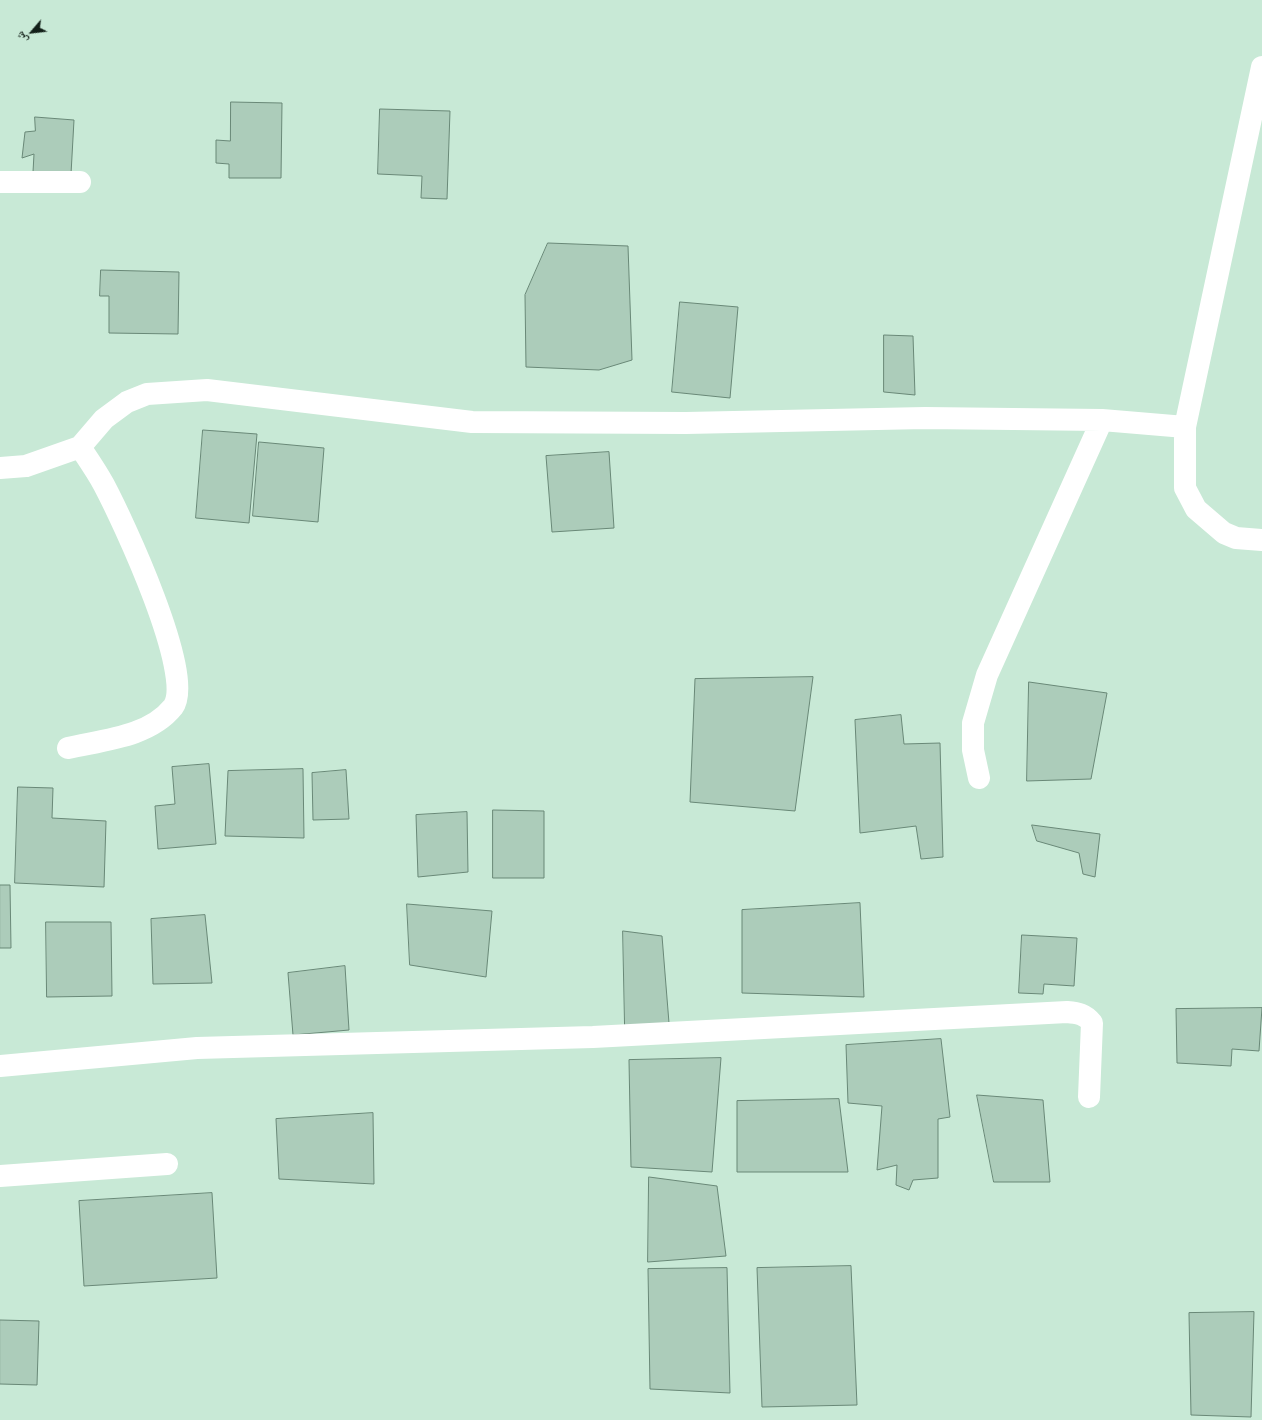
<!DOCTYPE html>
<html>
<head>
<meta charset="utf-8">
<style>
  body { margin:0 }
  #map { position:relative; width:1262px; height:1420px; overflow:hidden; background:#c8e9d6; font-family:"Archivo Narrow","Noto Naskh Arabic",sans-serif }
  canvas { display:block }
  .north { position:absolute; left:12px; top:12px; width:40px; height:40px; -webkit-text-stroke:3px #c8e9d6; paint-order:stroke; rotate:242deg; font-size:11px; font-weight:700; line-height:16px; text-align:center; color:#132019 }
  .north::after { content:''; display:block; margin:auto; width:14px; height:18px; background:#132019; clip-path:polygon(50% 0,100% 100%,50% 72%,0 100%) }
</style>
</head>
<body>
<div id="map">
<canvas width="1262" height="1420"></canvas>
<div class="north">ش</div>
</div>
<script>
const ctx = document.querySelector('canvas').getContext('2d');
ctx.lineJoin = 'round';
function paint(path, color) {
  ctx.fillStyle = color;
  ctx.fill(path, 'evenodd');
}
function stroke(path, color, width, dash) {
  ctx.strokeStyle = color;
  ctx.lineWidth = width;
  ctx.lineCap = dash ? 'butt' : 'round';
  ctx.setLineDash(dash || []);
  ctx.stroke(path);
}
const building = new Path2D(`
  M231 102 282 103 281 178H229V164L216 163V140L230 141Z
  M380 109 450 111 447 199 421 198 422 176 378 174Z
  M35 117 74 120 71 174 33 172 34 154 22 158 25 132 35 131Z
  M548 243 628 246 632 360 599 370 526 367 525 295Z
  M101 270 179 272 178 334 109 333V296H100Z
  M680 302 738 307 730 398 672 392Z
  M884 335 913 336 915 395 884 392Z
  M203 430 257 434 249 523 196 518Z
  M259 442 324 448 318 522 253 516Z
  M609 452 614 528 552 532 546 456Z
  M813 677 795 811 690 802 695 679Z
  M1029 682 1107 693 1091 779 1027 781Z
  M901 715 904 744 940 743 943 857 921 859 916 826 860 833 855 720Z
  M209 764 216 844 158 849 155 806 175 804 172 767Z
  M303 769 304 838 225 836 228 771Z
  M346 770 349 819 313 820 312 773Z
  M18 787 53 788 52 818 106 821 104 887 15 883Z
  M493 810 544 811V878H493Z
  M467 812 468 872 418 877 416 815Z
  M1032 825 1100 834 1095 877 1083 874 1079 853 1037 841Z
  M0 885H10L11 948H0Z
  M860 903 864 997 742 993V910Z
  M407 904 492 911 486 977 410 965Z
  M205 915 212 983 153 984 151 919Z
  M46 922H111L112 996 47 997Z
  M623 931 662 936 669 1023 625 1028Z
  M1022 935 1077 938 1074 986 1044 984 1043 994 1019 993Z
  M345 966 349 1030 293 1035 288 973Z
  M1262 1008 1259 1051 1232 1049 1231 1066 1177 1063 1176 1009Z
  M941 1039 950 1117 938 1119V1178L913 1180 909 1190 896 1185 897 1165 877 1170 882 1106 848 1103 846 1045Z
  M721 1058 712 1172 631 1167 629 1060Z
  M977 1095 1043 1100 1050 1182H994Z
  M839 1099 848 1172H737V1101Z
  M373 1113 374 1184 279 1179 276 1119Z
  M649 1177 717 1186 726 1256 648 1262Z
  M212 1193 217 1278 84 1286 79 1201Z
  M851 1266 857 1405 762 1407 757 1268Z
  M727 1268 730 1393 650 1389 648 1269Z
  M1254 1312 1251 1417 1191 1415 1189 1313Z
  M0 1320 39 1321 37 1385 0 1384Z`);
const minor = new Path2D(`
  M0 182H80
  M1185 427V488L1196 509 1224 533 1236 538 1262 540
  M0 468 26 466 80 447 104 419 127 402 147 394 207 390 472 422 686 423 925 418 1102 420 1185 427 1262 67
  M68 748C103 740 149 737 173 707 196 676 122 519 104 485 97 472 88 459 80 447
  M979 778 973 750V723L987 675 1102 420
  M0 1066 197 1048 593 1037 1067 1012C1078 1013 1085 1014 1092 1023L1089 1097
  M0 1176 167 1164`);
paint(building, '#acccba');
stroke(building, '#698877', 1);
stroke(minor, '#fff', 22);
</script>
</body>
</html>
